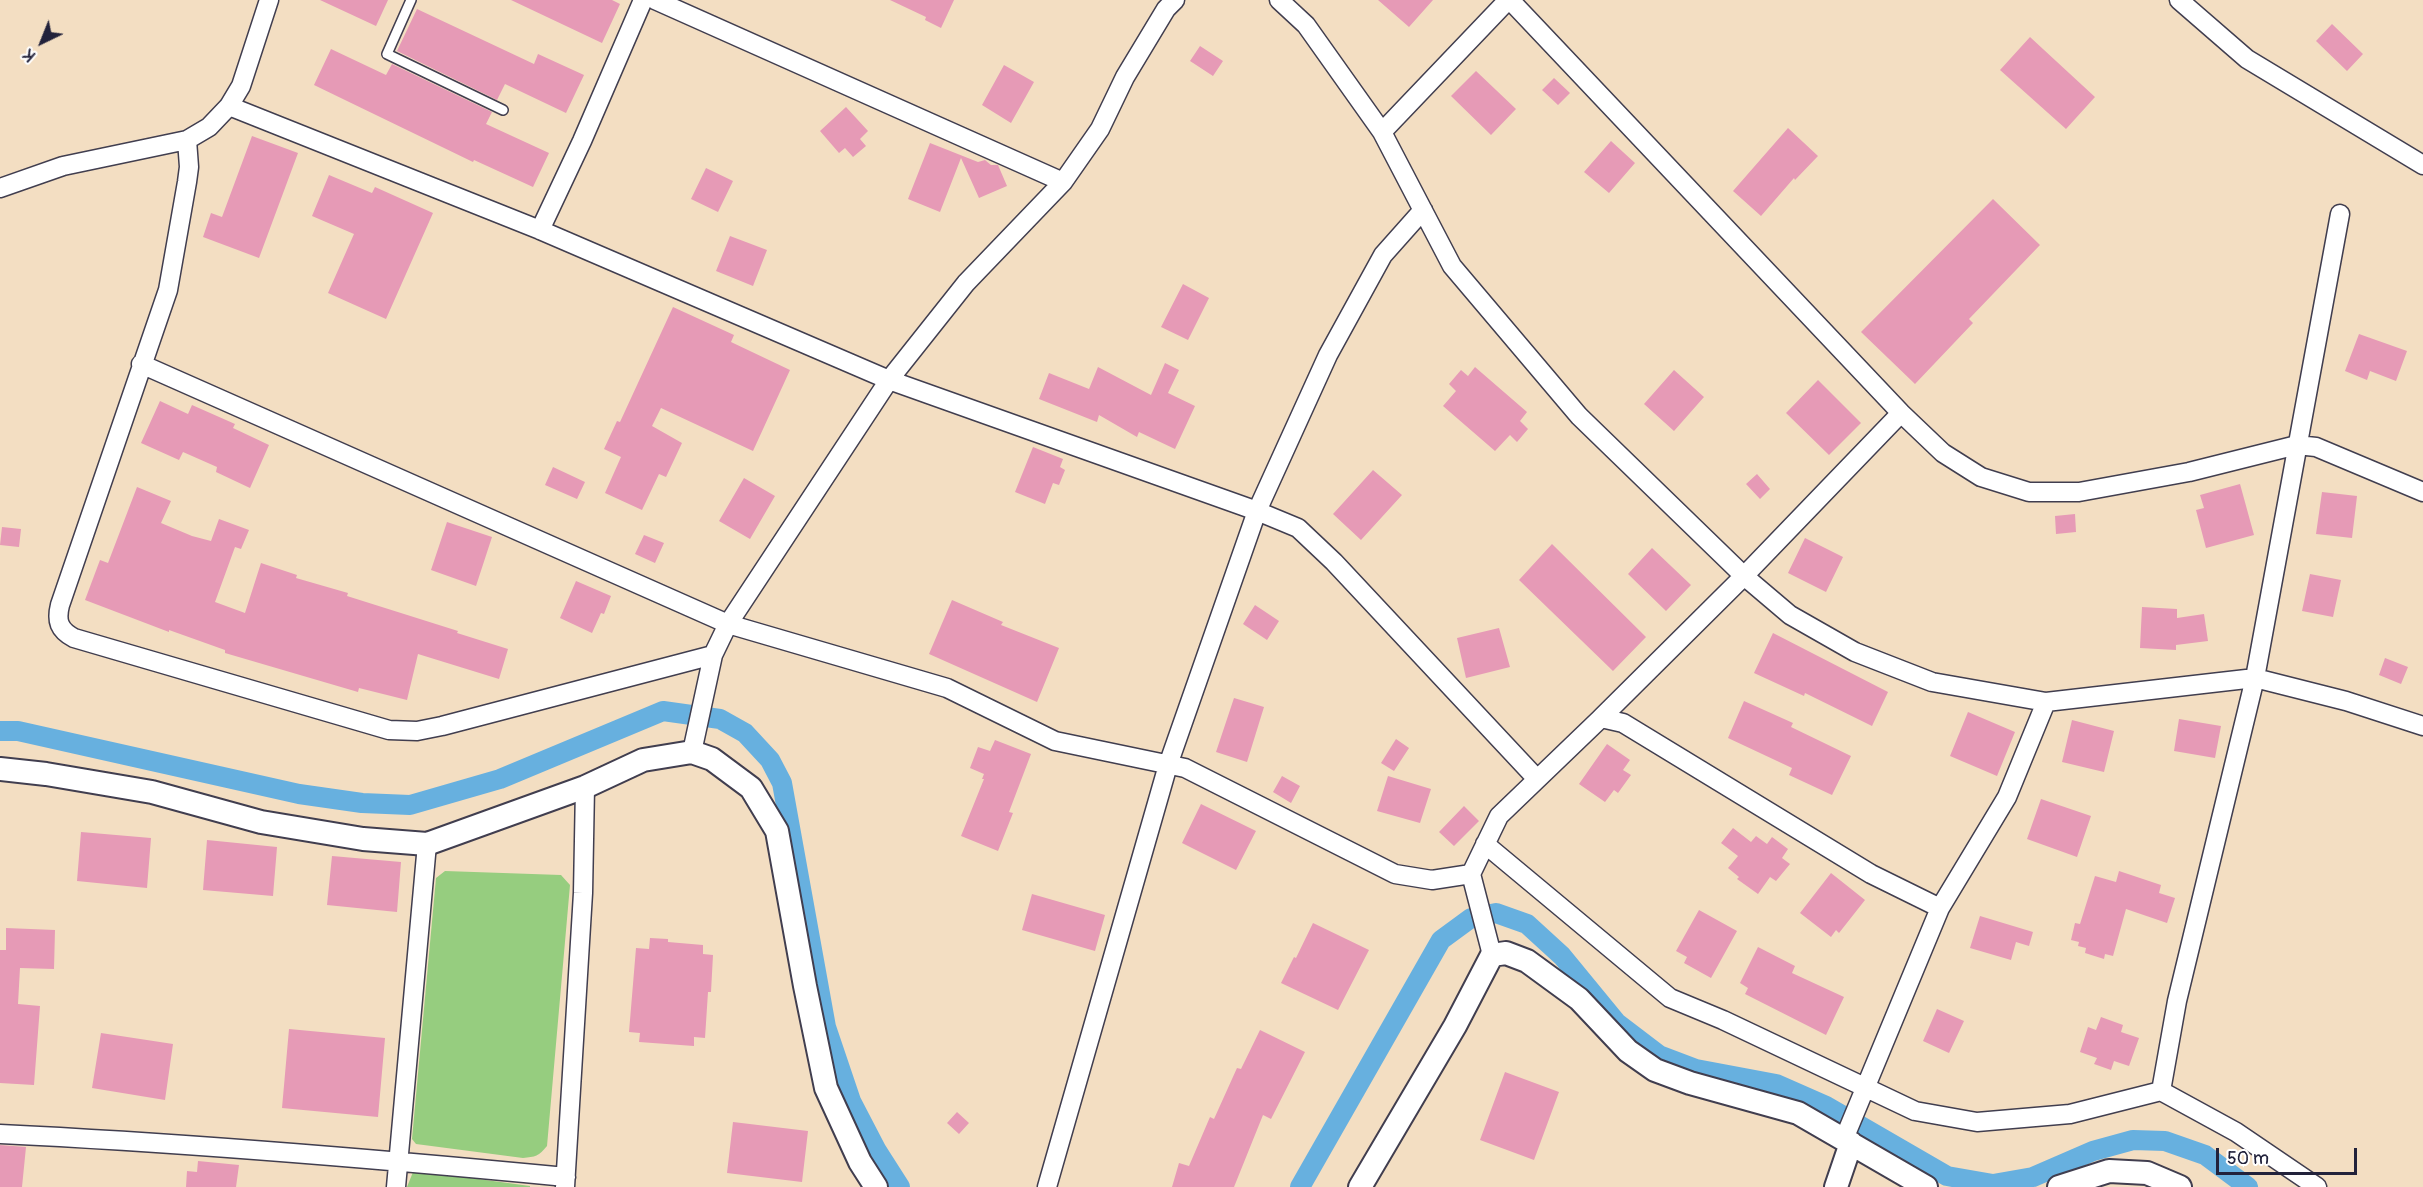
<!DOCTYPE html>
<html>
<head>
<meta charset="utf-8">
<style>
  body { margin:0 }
  #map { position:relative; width:2423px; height:1187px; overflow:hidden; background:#f3dec2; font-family:Pangolin,sans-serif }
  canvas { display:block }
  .north { position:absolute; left:12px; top:12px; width:60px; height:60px; -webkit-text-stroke:4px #fff; paint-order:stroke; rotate:223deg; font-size:16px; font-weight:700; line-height:24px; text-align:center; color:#22223b }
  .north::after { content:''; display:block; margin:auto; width:21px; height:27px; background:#22223b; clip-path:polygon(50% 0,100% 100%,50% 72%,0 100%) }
  .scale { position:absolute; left:2216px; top:1148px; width:141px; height:27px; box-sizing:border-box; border:3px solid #22223b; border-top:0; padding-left:8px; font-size:18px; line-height:21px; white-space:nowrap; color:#22223b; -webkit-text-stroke:4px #fff; paint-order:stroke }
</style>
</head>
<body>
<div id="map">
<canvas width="2423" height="1187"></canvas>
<div class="north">K</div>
<div class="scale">50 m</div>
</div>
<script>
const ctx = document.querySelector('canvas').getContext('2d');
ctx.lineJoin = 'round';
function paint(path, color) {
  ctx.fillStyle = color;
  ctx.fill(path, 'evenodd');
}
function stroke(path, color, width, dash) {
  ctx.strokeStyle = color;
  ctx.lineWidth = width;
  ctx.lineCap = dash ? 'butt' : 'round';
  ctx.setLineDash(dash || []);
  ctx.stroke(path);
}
const green = new Path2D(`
  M445 871 561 875 570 885 547 1146C539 1156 535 1157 523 1158L416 1144 412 1139 436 878Z
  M419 1171 530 1186V1187H407L413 1172Z`);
const canal = new Path2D(`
  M0 731H18L299 794 362 803 410 805 500 779 663 711 720 719 745 733 770 760 782 783 826 1027 851 1101 877 1151 900 1187
  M1300 1187 1441 940 1471 918 1496 913 1527 924 1562 956 1617 1023 1659 1055 1696 1069 1776 1084 1826 1106 1947 1176 1993 1184 2033 1177 2093 1151 2133 1140 2165 1141 2205 1155 2248 1187`);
const building = new Path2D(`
  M320 0H388L376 26Z
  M511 0H612L620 4 602 43Z
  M890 0H954L941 28 925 20 926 17Z
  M1378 0H1433L1409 27Z
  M417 9 534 64 538 54 584 75 566 113 505 84 497 100 397 51Z
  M2332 24 2363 54 2347 71 2316 41Z
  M2030 37 2095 97 2066 129 2000 70Z
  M1200 46 1223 61 1213 76 1190 61Z
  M331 49 386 75 392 64 492 112 486 124 549 153 533 187 474 160 473 162 314 85Z
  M1004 65 1034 82 1011 123 982 105Z
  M1476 71 1516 109 1491 135 1451 96Z
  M1554 78 1570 93 1558 105 1542 90Z
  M846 107 868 131 860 139 866 146 853 157 845 148 839 153 820 131Z
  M1788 128 1818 156 1795 180 1794 178 1761 216 1733 191Z
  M252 136 298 153 259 258 203 237 211 213 222 217Z
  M1611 141 1635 163 1609 193 1584 172Z
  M930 143 978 162 985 160 991 165H998L1007 186 979 198 961 158 940 212 908 199Z
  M706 168 733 181 718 212 691 199Z
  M329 175 372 193 375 187 433 213 386 319 328 293 354 234 312 216Z
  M1993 199 2040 245 1969 319 1973 323 1915 384 1861 332Z
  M730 236 767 250 753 286 716 271Z
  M1183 284 1209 298 1188 340 1161 327Z
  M673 307 734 335 731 342 790 370 753 451 661 408 652 426 682 443 666 477 659 474 642 510 605 493 621 457 604 449 617 421 620 422Z
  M2359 334 2407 351 2396 381 2370 371 2367 380 2345 371Z
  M1165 363 1179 370 1168 393 1195 406 1175 449 1139 432 1137 437 1099 415 1097 422 1039 399 1049 373 1089 389 1098 367 1151 395Z
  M1475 367 1527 412 1520 421 1528 429 1517 442 1510 435 1495 451 1443 406 1456 391 1449 384 1461 370 1468 376Z
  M1674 370 1704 397 1674 431 1644 404Z
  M1818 380 1861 423 1829 455 1786 413Z
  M160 401 188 414 192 405 235 424 233 428 269 445 250 488 216 472 217 467 183 452 179 460 141 443Z
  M1033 447 1063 459 1060 467 1065 470 1059 485 1053 483 1045 504 1015 492Z
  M553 467 585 482 577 499 545 485Z
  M1373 470 1402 495 1361 540 1333 514Z
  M1757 474 1770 489 1760 499 1746 484Z
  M744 478 775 496 750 539 719 521Z
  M2240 484 2254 535 2206 548 2196 510 2204 508 2200 495Z
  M137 487 171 501 161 523 192 536 211 541 219 519 249 530 241 549 235 547 215 602 245 613 261 563 297 575 296 578 348 593 347 596 458 631 457 633 508 649 499 679 418 654 407 700 359 688 358 692 225 653V650L169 630V632L85 600 100 560 108 563Z
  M2322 492 2357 496 2352 538 2316 534Z
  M2075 514 2076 532 2056 534 2055 516Z
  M447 522 492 537 476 586 431 570Z
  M2 527 21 529 19 547 0 545Z
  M644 535 664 543 655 563 635 554Z
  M1805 538 1843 557 1826 592 1788 573Z
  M1552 544 1646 637 1613 671 1519 580Z
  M1652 548 1691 585 1666 611 1628 574Z
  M2310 574 2341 580 2333 617 2302 611Z
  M576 581 611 596 604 614 601 613 592 633 560 618Z
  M952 600 1003 622 1001 625 1059 648 1037 702 929 654Z
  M1255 605 1279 621 1267 640 1243 624Z
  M2142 607 2177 609V618L2204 614 2208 641 2176 645V650L2140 648Z
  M1499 628 1510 667 1466 678 1457 638Z
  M1773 633 1888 692 1872 726 1805 693 1804 696 1754 673Z
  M2385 658 2408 667 2401 684 2379 675Z
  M1234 698 1264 707 1247 762 1216 752Z
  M1744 701 1793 723 1791 727 1851 756 1832 795 1789 775 1792 768 1728 738Z
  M1968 712 2015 732 1997 776 1950 756Z
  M2179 719 2221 726 2215 758 2174 751Z
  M2072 720 2114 731 2104 772 2062 762Z
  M1396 739 1409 748 1394 771 1381 763Z
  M995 740 1031 754 1009 812 1013 813 998 851 961 836 984 779H982L984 774 970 768 978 747 990 751Z
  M1607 744 1630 760 1623 770 1631 775 1618 793 1614 790 1605 802 1579 784Z
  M1282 776 1300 786 1291 803 1273 792Z
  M1388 776 1431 789 1420 823 1377 811Z
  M2041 799 2091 816 2077 857 2027 839Z
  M1201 804 1256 831 1236 870 1182 843Z
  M1464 806 1479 821 1454 846 1439 832Z
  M1733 828 1751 842 1756 836 1767 844 1772 837 1788 849 1782 858 1790 864 1776 881 1770 877 1758 894 1737 879 1739 877 1728 868 1738 856 1721 843Z
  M81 832 151 838 147 888 77 881Z
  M207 840 277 847 273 896 203 890Z
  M332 856 401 862 397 912 327 905Z
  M2119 871 2161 885 2159 893 2175 898 2167 923 2126 909 2113 956 2105 954 2104 959 2085 953 2086 948 2078 946 2079 942 2071 940 2075 923 2080 924 2095 876 2116 882Z
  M1831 873 1865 900 1839 933 1836 930 1831 937 1800 913Z
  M1032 894 1105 915 1095 951 1022 930Z
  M1699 910 1737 931 1711 978 1684 963 1687 957 1676 951Z
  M1980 916 2033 932 2029 946 2016 942 2011 960 1970 948Z
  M1313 923 1369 950 1338 1010 1281 983 1294 957 1296 958Z
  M6 928 55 930 54 969 20 968 18 1004 40 1006 34 1085 0 1083V950H6Z
  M650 938 668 939V942L703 945V954L713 955 711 992H708L705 1038 694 1037V1046L639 1042 640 1033 629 1032 636 948 649 949Z
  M1758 947 1795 966 1792 973 1844 997 1826 1035 1745 994 1748 988 1740 983Z
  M1937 1009 1964 1021 1949 1053 1923 1041Z
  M2101 1017 2123 1025 2121 1032 2139 1038 2129 1066 2114 1061 2111 1070 2094 1064 2097 1058 2080 1052 2088 1027 2096 1030Z
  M289 1029 385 1038 378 1117 282 1108Z
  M1260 1030 1305 1052 1271 1119 1263 1115 1234 1187H1172L1179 1163 1189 1166 1210 1117 1214 1119 1237 1068 1241 1069Z
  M101 1033 173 1044 165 1100 92 1088Z
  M1505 1072 1559 1092 1534 1160 1480 1140Z
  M957 1112 969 1123 959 1134 947 1123Z
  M733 1122 808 1131 802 1182 727 1173Z
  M0 1145 26 1147 22 1187H0Z
  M198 1161 239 1165 236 1187H186L187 1171 197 1172Z`);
const service = new Path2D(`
  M411 0 387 54 503 110`);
const minor = new Path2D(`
  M655 0 1063 182
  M1279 0 1306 25 1382 132 1452 266 1579 416 1744 576 1790 615 1855 652 1932 682 2046 702 2255 678 2346 701 2423 726
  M1510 0 1901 413 1943 453 1981 477 2029 492H2079L2189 472 2297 445 2316 447 2423 492
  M2179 0 2247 59 2423 165
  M229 106 540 230 889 380 1257 511 1298 528 1334 562 1537 779
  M1382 132 1508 0
  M187 140 189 167 187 182 168 290 60 605C56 621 59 630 74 638L389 730 417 731 442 726 713 655
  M0 188 63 166 187 140 209 127 229 106 241 86 269 0
  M540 230 582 141 643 0
  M141 364 728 624 947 688 1055 741 1185 768 1395 874 1432 880 1471 874
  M1601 718 1744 576 1901 413
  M692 752 713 655 728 624 889 380 966 283 1063 182 1100 129 1125 77 1166 9 1175 0
  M1485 844 1670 998 1723 1020 1915 1111 1977 1122 2070 1114 2161 1091 2177 1001 2255 678 2340 214
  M1492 955 1471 874 1499 816 1601 718 1623 723 1871 874 1940 908
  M2161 1091 2236 1132 2317 1187
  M0 1134C189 1143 378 1159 566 1177
  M1844 1139 1940 908 2007 797 2046 702
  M396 1187 427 844
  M565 1187 583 893 585 787
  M1047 1187 1168 765 1257 511 1328 355 1383 255 1423 210`);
const tertiary = new Path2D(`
  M0 769 46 774 152 792 261 822 363 839 427 844 585 787 643 760 692 752 712 759 751 788 777 831 805 986 826 1088 860 1162 876 1187
  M1360 1187 1455 1026 1492 955 1506 953 1527 961 1579 999 1628 1051 1655 1070 1690 1083 1798 1113 1926 1187
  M1836 1187 1851 1143
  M2059 1187 2109 1171 2147 1173 2180 1187`);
paint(green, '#96cd7f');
stroke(canal, '#67b0df', 20);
paint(building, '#e69ab6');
stroke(service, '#413e4f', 12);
stroke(minor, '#413e4f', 21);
stroke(tertiary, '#413e4f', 26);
stroke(service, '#fff', 9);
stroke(minor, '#fff', 18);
stroke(tertiary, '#fff', 22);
</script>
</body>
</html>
